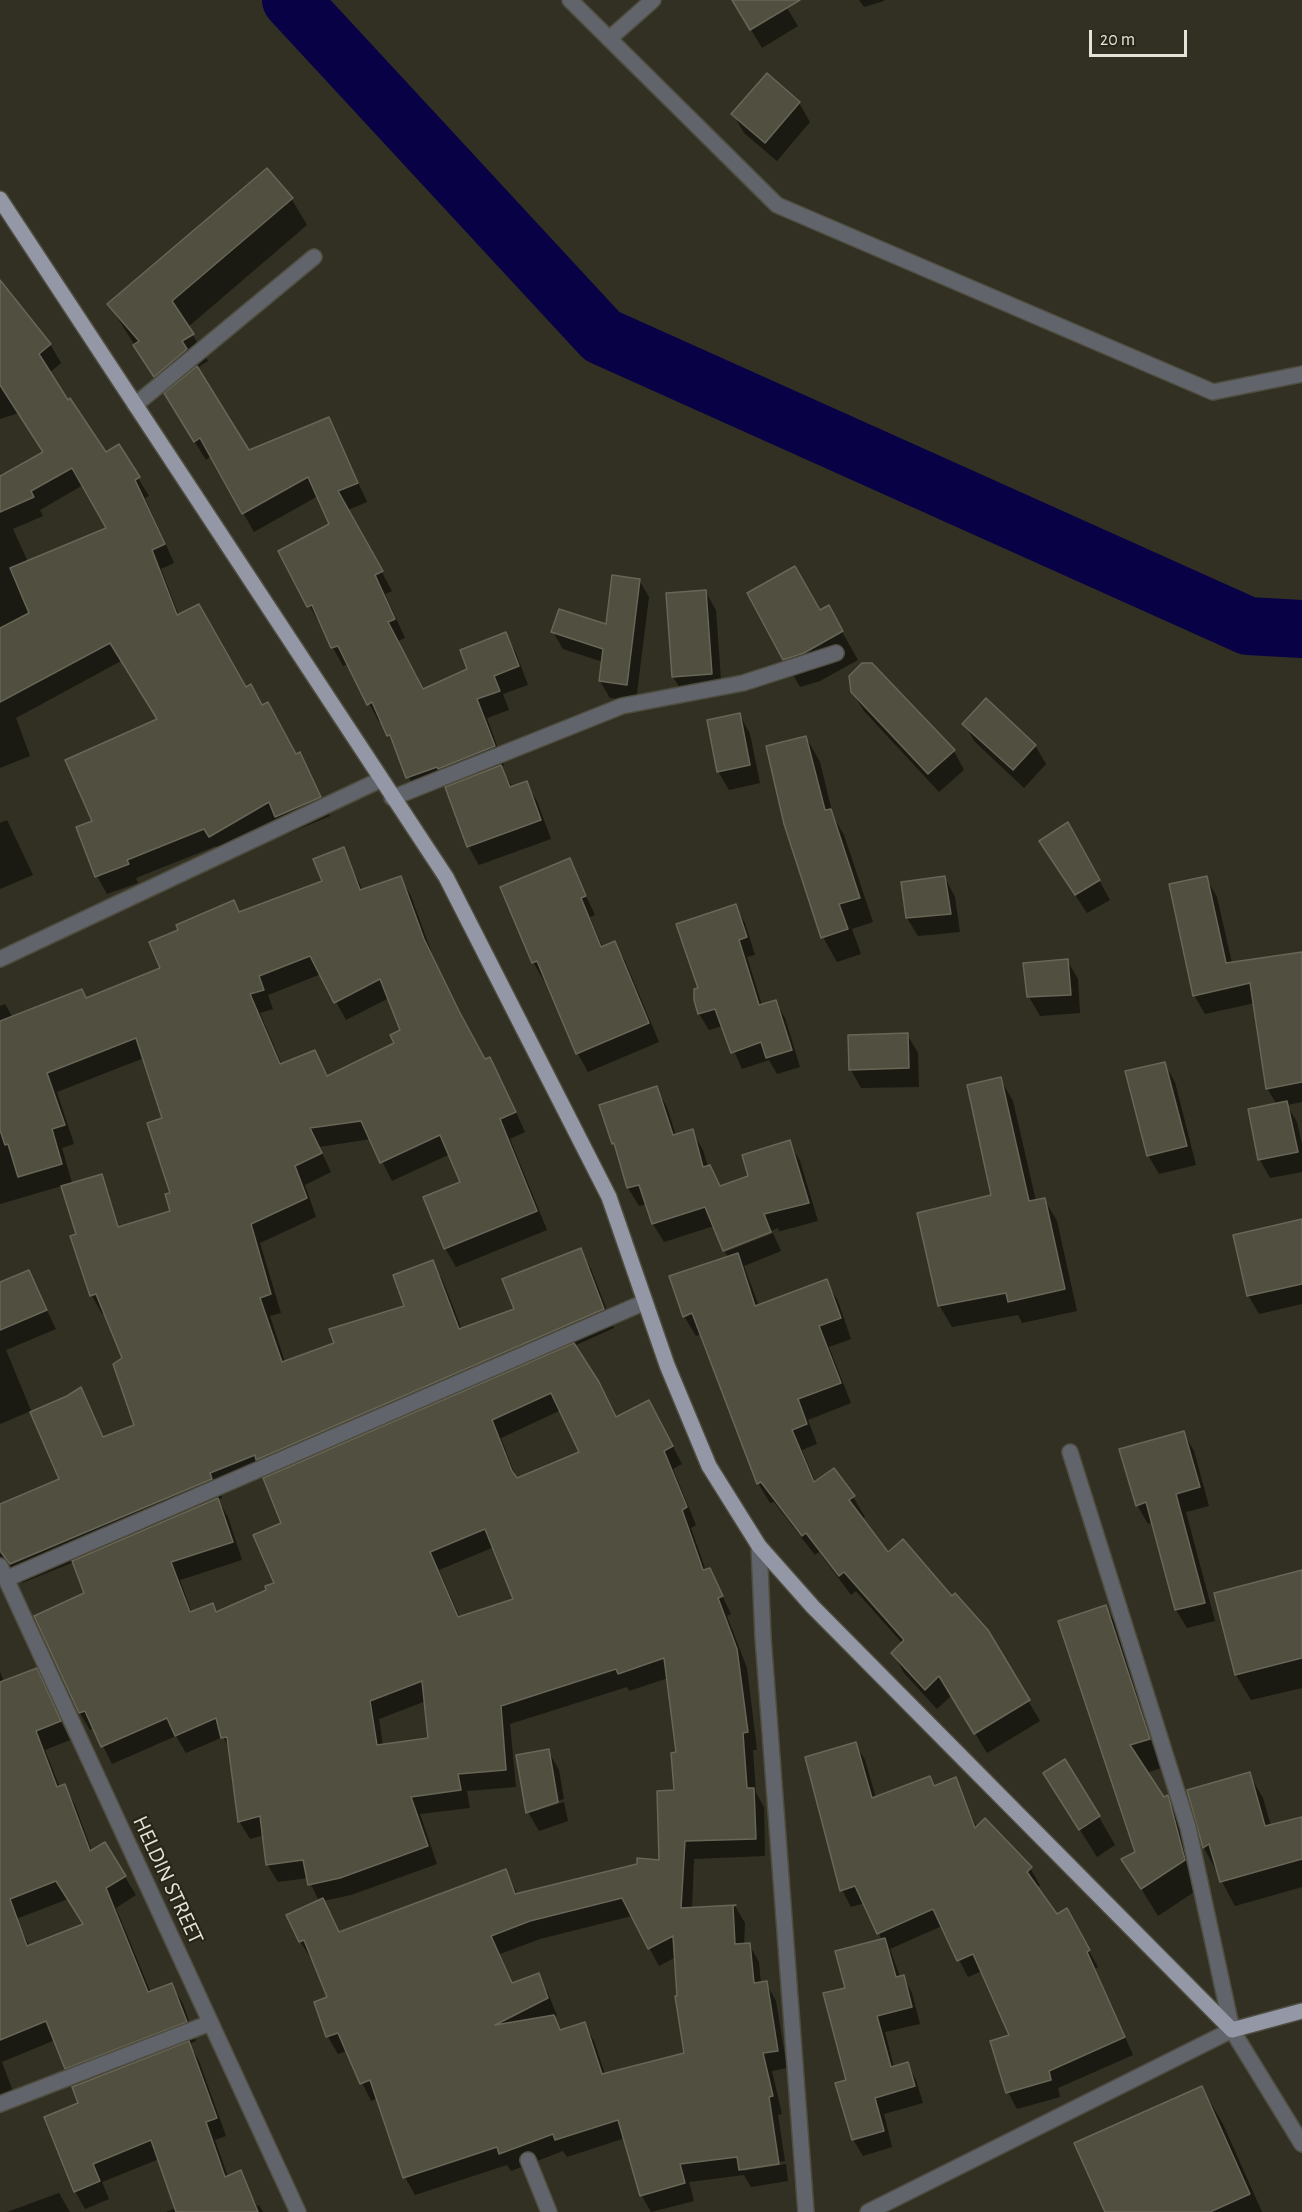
<!DOCTYPE html>
<html>
<head>
<meta charset="utf-8">
<style>
  body { margin:0 }
  #map { position:relative; width:1302px; height:2212px; overflow:hidden; background:#313022; font-family:"Alegreya Sans",sans-serif }
  canvas { display:block }
  .scale { position:absolute; left:1089px; top:30px; width:98px; height:27px; box-sizing:border-box; border:3px solid #e4e3da; border-top:0; padding-left:8px; font-size:18px; line-height:21px; white-space:nowrap; color:#e4e3da; -webkit-text-stroke:4px #282618; paint-order:stroke }
</style>
</head>
<body>
<div id="map">
<canvas width="1302" height="2212"></canvas>
<div class="scale">20 m</div>
</div>
<script>
const ctx = document.querySelector('canvas').getContext('2d');
ctx.lineJoin = 'round';
function paint(path, color) {
  ctx.fillStyle = color;
  ctx.fill(path, 'evenodd');
}
function stroke(path, color, width, dash) {
  ctx.strokeStyle = color;
  ctx.lineWidth = width;
  ctx.lineCap = dash ? 'butt' : 'round';
  ctx.setLineDash(dash || []);
  ctx.stroke(path);
}
function drawText(font, color, halo, rows, align = 'center') {
  ctx.font = font + ' "Alegreya Sans",sans-serif';
  ctx.lineWidth = 4.5;
  ctx.setLineDash([]);
  ctx.textBaseline = 'middle';
  ctx.strokeStyle = halo;
  ctx.fillStyle = color;
  for (const [text, x, y, turn = 0] of rows) {
    ctx.save();
    ctx.translate(x, y);
    ctx.rotate((+turn || 0) * Math.PI / 180);
    ctx.textAlign = isNaN(turn) ? turn : align;
    if (halo) ctx.strokeText(text, 0, 0);
    ctx.fillText(text, 0, 0);
    ctx.restore();
  }
}
const shadow = new Path2D(`
  M733 0H782L798 26 762 48Z
  M859 0H884V1L864 7Z
  M799 103 810 122 777 161 744 133 733 114Z
  M291 198 307 225 188 327 208 361 197 368 248 452 329 419 367 502 348 510 392 591 385 594 405 638 398 641 423 690 469 670 505 634 516 653 528 685 503 694 509 710 487 718 504 765 501 767 513 788 526 783 537 801 551 839 479 865 468 846 446 786 418 796 382 721 379 722 348 664 343 666 280 552 331 525 318 496 254 532 211 456 206 460 109 304Z
  M0 283 50 344 61 363 49 373 68 402 105 454 118 446 149 496 145 498 174 563 161 569 179 616 262 707 296 755 299 754 330 816 287 834 279 820 220 854 216 846 136 878 138 883 107 894 97 876 94 822 158 720 121 661 16 718 30 756 0 768V479L45 453 19 413 0 419ZM83 485 108 528 28 562 13 529 43 516 40 510Z
  M639 580 649 597 636 701 610 698 600 681 603 662 563 649 553 632 607 626Z
  M705 591 716 610 722 693 684 695 673 677Z
  M828 607 858 660 820 681 800 687 784 659 820 612Z
  M852 692 954 751 964 770 939 792 864 711Z
  M740 715 750 734 760 783 729 790 718 771Z
  M964 724 1035 745 1046 764 1024 788 975 742Z
  M806 737 820 762 833 816 844 835 873 922 852 929 861 954 837 962 823 937 786 823Z
  M7 820 33 875 0 889V823Z
  M1078 842 1110 900 1087 913 1052 860Z
  M343 849 363 891 400 877 411 896 434 959 469 1032 485 1061 489 1059 500 1077 525 1132 510 1139 547 1230 456 1267 445 1248 462 1182 450 1154 392 1181 371 1139 319 1147 331 1172 305 1185 316 1217 260 1243 281 1313 270 1316 285 1362 335 1344 406 1307 432 1262 443 1281 462 1330 516 1310 580 1250 591 1269 614 1328 574 1346 617 1419 659 1420 682 1464 673 1469 696 1525 691 1528 706 1571 709 1569 731 1614 727 1616 747 1668 757 1750H753L756 1793 764 1807 765 1856 694 1859 692 1909 735 1906 745 1923 744 1945 749 1944 759 1962 761 1984 766 1983 776 2001 787 2068 772 2071 782 2114 778 2115 785 2161 743 2168V2171L786 2164 788 2181 751 2187 744 2175 689 2182 694 2201 651 2212 642 2196 625 2138 567 2157 563 2151 511 2171 507 2165 415 2195 405 2177 378 2098 371 2101 347 2051 338 2054 328 2037 315 2003 329 1998 313 1958 311 1959 300 1941 288 1916 319 1901 308 1878 278 1882 267 1864 264 1835 250 1839 239 1821 231 1751 223 1737 186 1753 176 1736 112 1764 94 1728 90 1730 80 1713 86 1594 74 1562 22 1583 17 1576 0 1584V1592V1505L61 1479 31 1411 0 1424V1284L28 1272 56 1329 6 1350 32 1413 80 1389 104 1438 135 1426 124 1359 105 1314H102L92 1296 77 1251 171 1212 172 1194 164 1119 144 1058 57 1092 74 1144 62 1148 72 1183 0 1204V1006L5 1004 13 1018 82 990 87 1000 162 968 180 931 234 902 240 913 324 882ZM321 974 346 1020 389 998 402 1031 396 1044 328 1077 314 1051 282 1065 260 1013 273 1009 268 995ZM561 1410 581 1453 517 1480 501 1438ZM266 1473 282 1524 276 1584 217 1613 212 1605 192 1613 180 1580 242 1560 228 1517 218 1500 222 1498 220 1492ZM494 1547 515 1600 460 1618 439 1570ZM668 1678 678 1754 676 1792 661 1861 518 1895 505 1871 340 1934 323 1901 351 1895 437 1864 420 1814 470 1808 467 1791 516 1787 510 1724 627 1687 629 1691ZM426 1701 430 1739 383 1746 379 1719ZM632 1916 659 1966 676 1957 685 2054 605 2074 594 2041 584 2024 562 2031 554 2018 557 2016 548 1993 538 1975 513 1985 500 1954 540 1939Z
  M569 860 595 915 590 917 603 948 614 943 625 961 659 1042 588 1072 578 1054 547 980 544 981 533 962Z
  M945 878 955 897 960 932 918 936 907 918Z
  M1206 878 1217 897 1232 963 1302 953V1102L1287 1105 1297 1122 1302 1145V1172L1270 1178 1260 1160 1250 1111 1277 1105 1267 1088 1255 1003 1205 1014 1194 995Z
  M735 906 745 923 755 955 747 957 762 1005 775 1001 785 1018 800 1067 777 1074 769 1060 742 1069 723 1026 709 1030 699 1014 700 989Z
  M1067 960 1078 979 1080 1013 1040 1016 1029 997Z
  M907 1034 918 1053 919 1087 861 1088 851 1070Z
  M1164 1063 1175 1082 1196 1165 1159 1174 1148 1155Z
  M1000 1079 1013 1101 1036 1201 1044 1199 1057 1221 1077 1311 1022 1323 1018 1315 952 1327 939 1305 993 1196Z
  M656 1088 667 1107 676 1136 692 1131 703 1150 708 1167 721 1187 750 1177 789 1142 800 1161 818 1221 773 1233 781 1251 744 1266 759 1306 826 1281 838 1301 851 1339 829 1347 851 1403 808 1420 817 1444 802 1450 816 1483 853 1497 865 1517 861 1519 888 1554 952 1598 987 1631 1040 1721 987 1753 952 1695 937 1709 904 1673 893 1653 903 1644 856 1591 851 1595 819 1552 815 1555 774 1502 770 1503 758 1483 702 1334 696 1336 684 1316 728 1257 725 1252 779 1231 778 1228 724 1251 714 1226 664 1242 653 1224 647 1204 639 1206 628 1188 614 1143Z
  M1302 1225V1304L1259 1314 1248 1295Z
  M1183 1432 1194 1451 1209 1506 1186 1512 1215 1621 1187 1628 1176 1610 1153 1522 1148 1524 1137 1505Z
  M1302 1572V1688L1251 1700 1236 1675Z
  M1106 1607 1122 1635 1165 1767 1146 1773 1163 1798 1167 1797 1183 1825 1200 1888 1158 1916 1123 1859 1136 1853Z
  M36 1670 70 1740 45 1750 60 1788 64 1786 75 1805 92 1851 125 1877 136 1895 116 1908 151 1993 172 1985 183 2004 196 2041 189 2044 199 2061 226 2136 215 2140 228 2177 240 2172 257 2206 259 2205 263 2212H166L176 2208 159 2159 102 2182 109 2199 85 2209 75 2191 80 2104 77 2086 55 2040 2 2062 18 2105 0 2111V1672L4 1682ZM68 1899 84 1925 30 1947 16 1919Z
  M855 1744 865 1760 876 1798 929 1778 935 1787 955 1779 977 1828 1030 1868 1040 1885 1037 1888 1057 1916 1066 1910 1098 1967 1095 1969 1133 2055 1058 2088 1060 2097 1017 2109 1008 2092 1011 2036 982 1971 968 1977 942 1926 890 1949 900 1977 903 1976 912 1993 920 2024 885 2032 894 2067 907 2063 916 2080 923 2103 884 2114 892 2147 863 2156 853 2139 847 2081 846 1989 882 1940 865 1903 851 1907 842 1890Z
  M548 1751 559 1770 564 1799 532 1809V1812L564 1802 568 1821 539 1831 528 1812Z
  M1045 1774 1099 1817 1115 1845 1097 1857Z
  M1249 1774 1263 1798 1271 1826 1302 1818V1887L1235 1906 1204 1848 1188 1791Z
  M1202 2088 1223 2124 1262 2212H1106Z
  M59 2193 70 2212H7Z`);
const river = new Path2D(`
  M291 0 602 336 1248 626 1302 629`);
const building = new Path2D(`
  M732 0H800L750 30Z
  M767 73 800 102 765 143 731 114Z
  M267 168 293 198 172 301 194 334 182 341 187 349 154 377 133 345 139 341 107 304Z
  M0 280 51 344 39 354 68 400 70 398 106 452 119 444 140 477 135 480 165 544 152 550 177 615 199 604 246 687 251 684 262 705 268 702 296 754 300 752 321 797 275 817 269 802 209 837 204 829 127 860 129 864 95 877 76 827 92 821 65 760 157 719 110 643 0 702V628L29 613 10 568 106 528 72 468 31 491 34 497 0 512V476L43 452 0 385Z
  M197 366 249 450 329 417 358 483 338 491 383 571 375 575 395 619 388 622 423 689 467 669 460 650 506 632 519 666 494 676 500 691 477 699 495 746 438 769 437 767 406 778 390 735 387 736 372 702 367 705 338 646 331 648 312 605 307 607 278 551 329 524 308 477 242 514 200 438 194 442 164 393Z
  M795 566 820 610 829 605 843 631 804 653 783 660 747 593Z
  M612 575 640 579 627 685 599 681 603 649 551 632 559 609 606 624Z
  M706 590 712 674 672 677 666 593Z
  M862 663H872L955 750 928 774 851 692 849 676Z
  M986 698 1036 745 1013 770 962 724Z
  M740 713 750 765 717 772 707 720Z
  M806 736 825 810 831 809 860 898 839 904 848 929 821 938 784 824 766 746Z
  M501 765 510 787 527 781 541 820 467 847 445 787Z
  M1068 822 1100 880 1075 895 1039 841Z
  M344 847 360 890 401 876 424 939 459 1011 485 1059 490 1057 516 1112 500 1119 537 1211 444 1249 423 1197 460 1182 440 1135 380 1163 361 1121 310 1128 322 1153 295 1166 307 1198 251 1224 271 1294 260 1298 282 1362 334 1343 329 1329 404 1306 393 1275 433 1260 459 1329 514 1309 502 1279 581 1248 604 1309 256 1460 255 1455 210 1473 212 1479 10 1564 0 1551V1504L59 1479 30 1412 67 1396 81 1387 103 1437 134 1425 113 1364 122 1358 96 1294 90 1296 70 1236 76 1234 61 1186 102 1174 118 1227 170 1211 165 1194 170 1193 147 1123 162 1118 136 1038 47 1073 65 1125 52 1129 62 1164 18 1177 8 1144 5 1145 0 1130V1021L82 989 86 998 160 968 149 942 178 930 176 925 234 900 239 912 322 881 313 859ZM310 956 334 1003 380 979 400 1030 390 1035 394 1043 327 1076 315 1050 280 1064 250 994 264 990 259 976Z
  M570 858 586 896 581 898 601 947 615 941 649 1023 576 1054 537 961 532 963 500 887Z
  M945 876 951 914 906 918 901 882Z
  M1207 876 1226 963 1302 952V1082L1266 1089 1250 983 1193 996 1169 884Z
  M736 904 747 937 739 940 759 1005 776 1000 792 1050 766 1058 761 1042 731 1053 715 1009 698 1014 694 1000V989L698 988 676 924Z
  M1068 959 1071 995 1027 997 1023 963Z
  M908 1033 909 1068 849 1070 848 1035Z
  M1165 1062 1187 1146 1147 1156 1125 1071Z
  M1001 1077 1029 1201 1045 1198 1065 1289 1008 1302 1006 1293 938 1306 917 1213 991 1195 967 1085Z
  M657 1086 673 1135 693 1129 703 1167 710 1165 720 1186 748 1176 742 1155 790 1140 809 1203 764 1214 771 1232 723 1251 705 1207 652 1224 639 1185 627 1188 614 1143 612 1144 599 1105Z
  M1287 1101 1298 1152 1258 1160 1248 1109Z
  M1302 1219V1284L1247 1296 1233 1235Z
  M738 1253 755 1306 827 1279 841 1318 819 1326 841 1383 798 1399 807 1424 792 1430 814 1482 834 1468 855 1496 849 1500 888 1552 903 1539 952 1596 955 1593 988 1630 1030 1700 974 1734 939 1676 925 1690 891 1653 904 1640 844 1572 839 1576 806 1533 802 1536 761 1482 757 1484 692 1313 683 1317 669 1276Z
  M29 1270 47 1310 0 1330V1282Z
  M574 1343 599 1382 616 1417 649 1400 673 1446 664 1451 687 1507 682 1510 703 1570 710 1568 723 1596 718 1598 737 1649 748 1732 743 1733 747 1788H754L756 1839 685 1841 681 1908 736 1905 733 1906 735 1944 750 1943 754 1983 767 1981 778 2051 763 2053 773 2096 769 2097 779 2164 739 2170 737 2157 680 2164 685 2183 640 2196 618 2120 555 2140 553 2134 499 2154 497 2147 403 2178 370 2080 360 2084 338 2033 326 2037 314 2002 327 1997 304 1940 299 1942 286 1915 323 1898 339 1932 506 1869 515 1894 637 1864V1858L659 1860 657 1791 674 1790 671 1753 676 1752 664 1658 618 1674 616 1669 501 1706 506 1770 458 1774 461 1790 411 1797 428 1846 340 1878 308 1885 303 1860 266 1865 260 1816 238 1822 227 1737 221 1738 216 1718 175 1736 167 1718 101 1747 85 1711 79 1713 34 1616 84 1593 72 1561 218 1498 233 1542 171 1562 190 1612 213 1603 216 1612 266 1590 265 1586 274 1583 253 1535 281 1523 263 1478ZM551 1393 579 1452 517 1478 512 1471 492 1420ZM485 1529 513 1599 458 1617 430 1552ZM422 1681 428 1738 377 1745 370 1701ZM622 1898 648 1949 673 1936 677 1996H675L684 2053 602 2074 585 2022 560 2030 554 2015 495 2025 548 1998 539 1973 512 1983 491 1936 530 1921Z
  M1184 1431 1200 1487 1176 1494 1205 1603 1175 1610 1146 1502 1136 1506 1119 1449Z
  M1302 1570V1658L1235 1675 1214 1593Z
  M1106 1605 1150 1739 1130 1745 1164 1797 1168 1795 1185 1860 1141 1889 1121 1859 1135 1852 1058 1621Z
  M37 1668 61 1721 36 1731 57 1787 65 1784 90 1851 105 1842 126 1876 106 1888 148 1992 172 1983 187 2022 65 2069 46 2021 0 2040V1682ZM56 1881 83 1924 27 1946 10 1899Z
  M856 1742 872 1798 930 1776 934 1786 956 1777 975 1828 985 1818 1032 1867 1027 1872 1057 1914 1067 1908 1090 1950 1087 1952 1125 2037 1049 2071 1051 2080 1006 2093 990 2041 1009 2035 973 1954 957 1961 933 1909 877 1934 855 1886 840 1891 805 1757Z
  M549 1749 558 1802 526 1813 516 1755Z
  M1065 1759 1100 1816 1079 1830 1043 1773Z
  M1250 1772 1265 1826 1302 1817V1859L1220 1882 1209 1844 1203 1848 1187 1790Z
  M885 1938 896 1977 904 1975 912 2007 877 2016 891 2067 908 2062 915 2086 875 2098 884 2131 852 2140 835 2083 846 2080 823 1993 845 1988 835 1951Z
  M189 2041 217 2118 206 2122 225 2177 241 2170 258 2212H176L151 2140 93 2164 100 2181 74 2192 44 2117 78 2103 72 2087Z
  M1202 2086 1250 2194 1210 2212H1105L1074 2143Z`);
const street = new Path2D(`
  M570 0 777 205 1213 392 1302 374
  M609 39 653 0
  M135 405 314 257
  M392 798 622 706 743 683 836 653
  M0 959 380 780
  M1070 1452 1188 1827 1232 2030 1302 2144
  M759 1546 763 1637 806 2212
  M0 1566 298 2212
  M6 1579 645 1302
  M0 2104 210 2023
  M528 2160 549 2212
  M868 2212 1232 2030`);
const primary = new Path2D(`
  M0 199 446 877 609 1197 667 1365 709 1466 759 1546 813 1607 1232 2030 1302 2011`);
const streetNames = [
  ["HELDIN STREET",168,1880,65]
];
paint(shadow, '#0007');
stroke(river, '#090146', 58);
paint(building, '#504f40');
stroke(building, '#686657', 1.5);
stroke(street, '#4e4d3f', 18);
stroke(primary, '#4e4d3f', 18);
stroke(street, '#62646b', 15);
stroke(primary, '#9498a6', 15);
drawText('22px', '#e4e3da', '#282618', streetNames);
</script>
</body>
</html>
